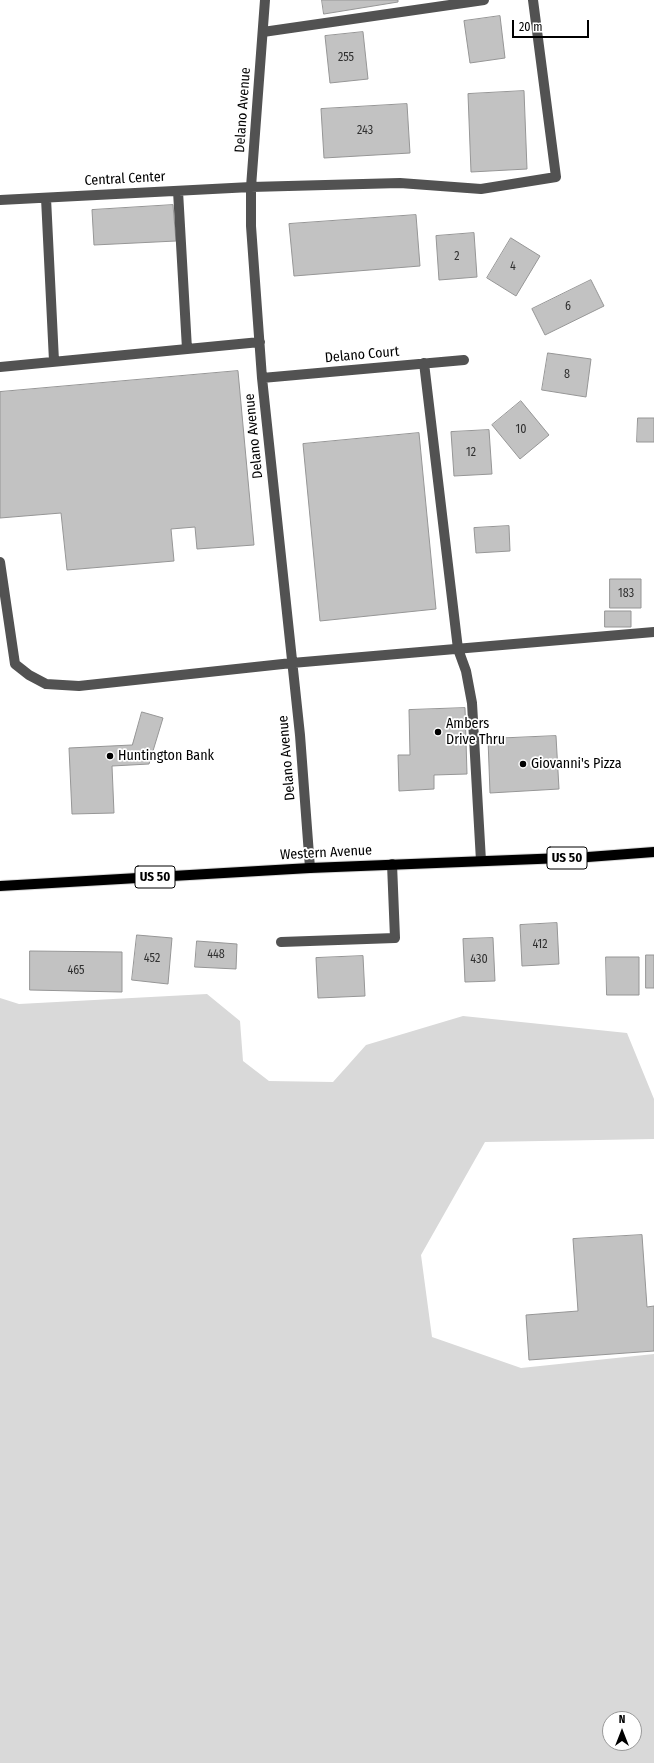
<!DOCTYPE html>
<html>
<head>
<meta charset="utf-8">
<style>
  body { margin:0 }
  #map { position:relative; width:654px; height:1763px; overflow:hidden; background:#fff; font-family:"Fira Sans Condensed",sans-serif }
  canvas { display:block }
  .north { position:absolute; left:602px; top:1711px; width:40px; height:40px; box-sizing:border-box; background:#fff; border:1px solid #999; border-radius:50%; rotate:0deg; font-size:11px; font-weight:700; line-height:16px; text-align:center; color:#000 }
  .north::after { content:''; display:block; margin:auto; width:14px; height:18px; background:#000; clip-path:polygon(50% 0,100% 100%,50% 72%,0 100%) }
  .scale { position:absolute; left:512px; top:20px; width:77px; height:18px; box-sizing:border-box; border:2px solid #000; border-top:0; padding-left:5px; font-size:12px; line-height:14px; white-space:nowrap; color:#000; -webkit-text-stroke:3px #fff; paint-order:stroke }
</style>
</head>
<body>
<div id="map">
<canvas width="654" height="1763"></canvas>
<div class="north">N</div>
<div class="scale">20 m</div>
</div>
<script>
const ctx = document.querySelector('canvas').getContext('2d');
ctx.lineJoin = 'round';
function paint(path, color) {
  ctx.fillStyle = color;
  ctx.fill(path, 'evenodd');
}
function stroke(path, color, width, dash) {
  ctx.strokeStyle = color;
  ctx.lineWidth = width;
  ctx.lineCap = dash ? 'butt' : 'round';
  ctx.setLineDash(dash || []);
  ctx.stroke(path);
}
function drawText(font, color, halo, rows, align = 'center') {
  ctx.font = font + ' "Fira Sans Condensed",sans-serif';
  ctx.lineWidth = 3.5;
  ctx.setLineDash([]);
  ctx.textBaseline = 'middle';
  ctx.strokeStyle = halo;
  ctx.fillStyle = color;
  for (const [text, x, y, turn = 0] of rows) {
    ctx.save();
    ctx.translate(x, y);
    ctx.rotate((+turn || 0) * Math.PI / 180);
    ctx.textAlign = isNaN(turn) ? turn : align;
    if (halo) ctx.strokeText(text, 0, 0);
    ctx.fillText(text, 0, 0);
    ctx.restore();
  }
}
const green = new Path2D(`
  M207 994 240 1021 243 1061 269 1081 333 1082 366 1045 463 1016 627 1033 654 1099V1139L485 1142 421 1255 432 1337 521 1368 654 1354V1763H0V998L19 1004ZM610 1719H634V1743H610Z`);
const building = new Path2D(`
  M322 0H398V2L324 14Z
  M500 16 505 58 470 63 464 21Z
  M363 32 368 79 330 83 325 36Z
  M524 91 527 169 471 172 468 94Z
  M407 104 410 153 324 158 321 109Z
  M173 205 176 241 94 245 92 210Z
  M416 215 420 266 294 276 289 224Z
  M474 233 477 277 439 280 436 236Z
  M511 238 540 256 516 296 487 278Z
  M591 280 604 306 545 335 532 309Z
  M548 353 591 359 586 397 542 390Z
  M238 371 254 545 197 549 195 527 171 529 174 561 67 570 61 513 0 518V392Z
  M521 401 549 435 520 459 492 425Z
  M638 418H654V442H637Z
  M489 430 492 474 454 476 451 432Z
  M419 433 436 609 320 621 303 444Z
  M509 526 510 551 476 553 474 528Z
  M610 579H641V608H610Z
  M605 611H631V627H605Z
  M465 708 467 774 434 775V789L399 791 398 755H410L409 710Z
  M142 712 163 718 149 764 112 766 114 813 72 814 69 748 132 745Z
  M556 736 559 789 490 793 488 739Z
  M557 923 559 964 522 966 520 925Z
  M137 935 172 938 168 984 132 980Z
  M493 938 495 981 465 982 463 939Z
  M197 941 237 944 236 969 195 967Z
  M30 951 122 952V992L30 990Z
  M646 955H654V988H646Z
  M363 956 365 996 318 998 316 958Z
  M606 957H639V995H607Z
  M642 1235 647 1307 654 1306V1351L529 1360 526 1315 578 1311 573 1239Z`);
const minor = new Path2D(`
  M265 0 251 187V226L262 378 300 735 310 868
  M263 32 484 0
  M178 191 187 349
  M46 198 54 361
  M0 200 251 187 400 183 481 189 556 177 533 0
  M424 363 458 649 466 671 472 703 481 861
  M0 367 260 342
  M262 378 464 360
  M0 562 15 664 29 675 46 684 79 686 292 663 654 632
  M281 942 395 938 392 864`);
const major = new Path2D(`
  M0 886 310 868 588 857 654 852`);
const markers = [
  [438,732,4,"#000"],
  [110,756,4,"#000"],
  [523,764,4,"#000"]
];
const numberNames = [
  ["255",346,58],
  ["243",365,131],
  ["2",457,257],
  ["4",513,267],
  ["6",568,307],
  ["8",567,375],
  ["10",521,430],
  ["12",471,453],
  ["183",626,594],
  ["412",540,945],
  ["448",216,955],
  ["452",152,959],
  ["430",479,960],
  ["465",76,971]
];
const shields = [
  [567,858,40],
  [155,877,40]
];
const shieldNames = [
  ["US 50",567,858],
  ["US 50",155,877]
];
const streetNames = [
  ["Delano Avenue",243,110,-86],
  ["Central Center",125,179,-3],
  ["Delano Court",362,355,-5],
  ["Delano Avenue",254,436,-96],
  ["Delano Avenue",287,758,-95],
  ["Western Avenue",326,853,-3]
];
const poiNames = [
  ["Ambers",446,724],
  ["Drive Thru",446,740],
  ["Huntington Bank",118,756],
  ["Giovanni's Pizza",531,764]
];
paint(green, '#d9d9d9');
paint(building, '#c2c2c2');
stroke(building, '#969696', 1);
stroke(major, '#dbdbdb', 12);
stroke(minor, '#525252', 10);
stroke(major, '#000', 10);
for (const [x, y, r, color] of markers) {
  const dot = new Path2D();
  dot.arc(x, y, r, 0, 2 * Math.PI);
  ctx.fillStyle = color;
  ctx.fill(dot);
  stroke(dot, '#fff', 1.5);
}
drawText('12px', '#303030', null, numberNames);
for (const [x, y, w] of shields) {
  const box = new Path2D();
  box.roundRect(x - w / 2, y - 11, w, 22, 3);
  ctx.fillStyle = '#fff';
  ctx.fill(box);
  stroke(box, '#000', 1);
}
drawText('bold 13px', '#000', null, shieldNames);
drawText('14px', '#000', '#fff', streetNames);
drawText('14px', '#000', '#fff', poiNames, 'left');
</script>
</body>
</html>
